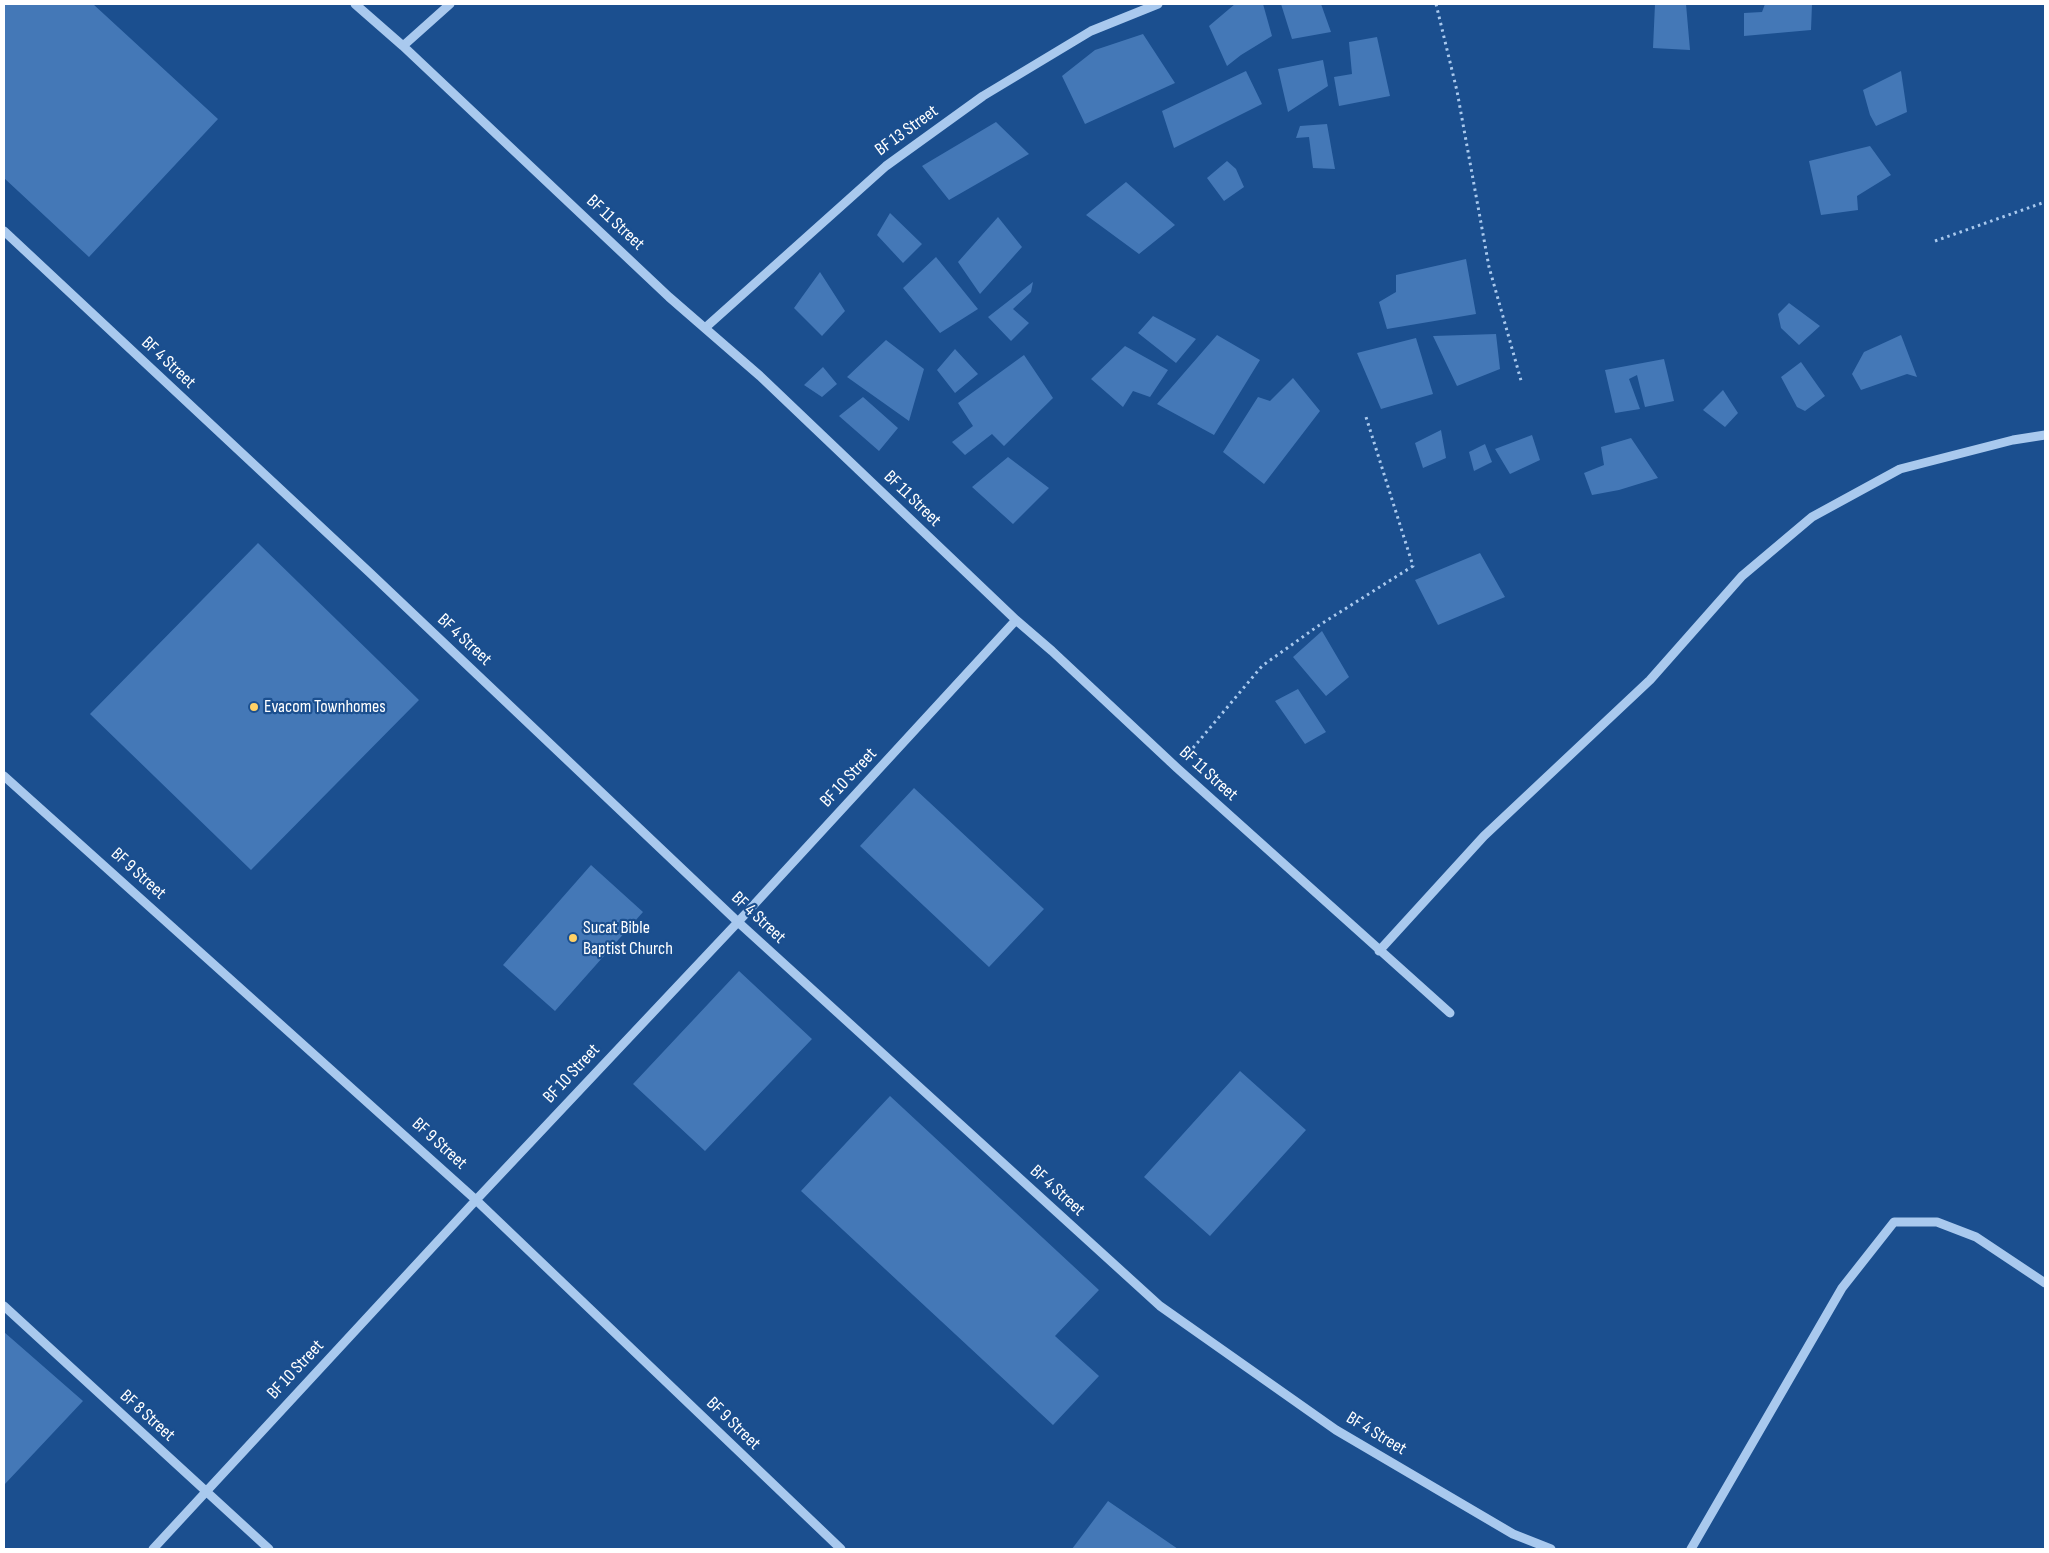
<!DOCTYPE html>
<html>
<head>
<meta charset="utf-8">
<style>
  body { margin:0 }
  #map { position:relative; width:2049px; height:1553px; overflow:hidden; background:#1b4f8f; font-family:"Sofia Sans Condensed",sans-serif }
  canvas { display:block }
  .frame { position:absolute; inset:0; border:5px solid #fff; pointer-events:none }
</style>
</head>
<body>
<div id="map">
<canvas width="2049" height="1553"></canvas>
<div class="frame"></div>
</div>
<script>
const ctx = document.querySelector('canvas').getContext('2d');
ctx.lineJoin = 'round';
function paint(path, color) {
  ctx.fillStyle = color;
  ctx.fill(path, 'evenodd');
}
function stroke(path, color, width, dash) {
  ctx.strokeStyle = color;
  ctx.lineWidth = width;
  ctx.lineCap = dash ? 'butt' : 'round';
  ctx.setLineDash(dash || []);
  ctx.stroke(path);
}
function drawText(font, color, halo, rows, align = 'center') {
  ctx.font = font + ' "Sofia Sans Condensed",sans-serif';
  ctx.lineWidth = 4.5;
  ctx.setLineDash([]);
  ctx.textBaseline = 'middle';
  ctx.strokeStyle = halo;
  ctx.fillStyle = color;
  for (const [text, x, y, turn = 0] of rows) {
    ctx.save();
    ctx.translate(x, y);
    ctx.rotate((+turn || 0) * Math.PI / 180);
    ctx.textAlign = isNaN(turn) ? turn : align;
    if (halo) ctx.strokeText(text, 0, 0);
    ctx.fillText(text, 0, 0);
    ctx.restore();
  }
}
const building = new Path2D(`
  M4 4H93L218 119 89 257 4 178Z
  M1235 4H1263L1272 36 1241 55 1227 66 1209 26Z
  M1281 4H1321L1331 32 1292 39Z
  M1655 4H1686L1690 50 1653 48Z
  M1765 4H1812L1811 30 1744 36V13L1762 12Z
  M1143 34 1175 83 1085 124 1062 76 1095 50Z
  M1377 37 1390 96 1339 106 1334 77 1352 74 1349 42Z
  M1323 60 1328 86 1288 112 1278 69Z
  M1246 71 1262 104 1174 148 1162 111Z
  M1901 71 1907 112 1876 126 1870 115 1863 90Z
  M996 122 1029 154 949 200 922 166Z
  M1327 124 1335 169 1313 168 1309 137 1296 138 1300 126Z
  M1870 146 1891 175 1857 196 1858 210 1821 215 1809 161Z
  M1227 161 1236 169 1244 187 1224 201 1207 178Z
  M1126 182 1175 225 1139 254 1086 215Z
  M890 213 922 244 903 263 877 235Z
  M998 217 1022 247 980 294 958 262Z
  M936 257 978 309 940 333 903 288Z
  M1466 259 1476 314 1387 329 1379 302 1396 292V275Z
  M820 272 845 311 822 336 794 308Z
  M1033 282 1031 292 1013 309 1029 323 1011 341 988 317Z
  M1789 303 1820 326 1799 345 1781 328 1778 314Z
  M1153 316 1196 339 1176 363 1138 333Z
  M1496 334 1500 369 1457 386 1433 336Z
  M1217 335 1260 360 1214 435 1157 404Z
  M1901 335 1917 377 1907 374 1861 390 1852 374 1864 352Z
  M1416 338 1433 394 1381 409 1357 353Z
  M886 340 924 369 909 421 847 377Z
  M1125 346 1168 370 1150 397 1133 391 1123 407 1091 379Z
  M955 349 978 374 955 393 937 370Z
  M1024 355 1053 398 1004 446 992 434 965 455 952 442 973 426 958 403Z
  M1664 359 1674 401 1645 407 1637 375 1629 379 1640 409 1615 413 1605 370Z
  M1801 362 1825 396 1805 411 1797 407 1781 377Z
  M823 367 837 384 822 397 804 385Z
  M1293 378 1320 411 1264 484 1223 452 1258 397 1270 401Z
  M1723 390 1738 413 1725 427 1703 410Z
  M863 397 898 428 879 451 839 416Z
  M1441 430 1446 458 1423 468 1415 443Z
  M1532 435 1540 460 1510 474 1495 449Z
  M1631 438 1658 478 1619 490 1592 495 1584 473 1604 465 1601 447Z
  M1485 444 1492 462 1474 471 1469 452Z
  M1008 457 1049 488 1013 524 972 487Z
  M258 543 419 700 251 870 90 714Z
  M1480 553 1505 597 1438 625 1415 580Z
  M1322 631 1349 677 1326 696 1293 657Z
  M1298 689 1326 732 1305 744 1275 701Z
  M914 788 1044 909 989 967 860 846Z
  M591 865 643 912 555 1011 503 965Z
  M739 971 812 1039 705 1151 633 1084Z
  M1240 1071 1306 1130 1210 1236 1144 1177Z
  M890 1096 1099 1290 1055 1336 1099 1376 1053 1425 801 1191Z
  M4 1332 83 1401 4 1485Z
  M1108 1501 1178 1549H1072Z`);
const path = new Path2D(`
  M1436 4 1457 91 1489 267 1522 384
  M1935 241 2045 202
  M1193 748 1262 666 1318 626 1413 566 1366 417`);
const minor = new Path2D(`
  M355 4 403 46 669 297 760 376 1016 620 1052 651 1177 768 1450 1013
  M403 46 450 4
  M4 231 369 572 738 922 1160 1306 1336 1430 1513 1534 1551 1549
  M705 328 886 166 983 96 1091 31 1158 4
  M4 776 476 1200 841 1549
  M1379 951 1484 836 1650 680 1742 576 1812 517 1900 469 2013 440 2045 435
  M4 1306 269 1549
  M153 1549 476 1200 738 922 1016 620
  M1691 1549 1842 1288 1894 1222H1937L1976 1237 2045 1283`);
const markers = [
  [254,707,5,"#ffd166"],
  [573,938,5,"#ffd166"]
];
const streetNames = [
  ["BF 13 Street",907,131,-36],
  ["BF 11 Street",615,223,43],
  ["BF 4 Street",168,363,43],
  ["BF 11 Street",912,499,44],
  ["BF 4 Street",464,640,43],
  ["BF 11 Street",1208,774,42],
  ["BF 10 Street",849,778,-47],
  ["BF 9 Street",138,874,42],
  ["BF 4 Street",758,918,43],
  ["BF 10 Street",572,1074,-47],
  ["BF 9 Street",439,1144,42],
  ["BF 4 Street",1057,1191,42],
  ["BF 10 Street",296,1370,-47],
  ["BF 8 Street",147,1416,42],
  ["BF 9 Street",733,1424,44],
  ["BF 4 Street",1376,1434,31]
];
const poiNames = [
  ["Evacom Townhomes",264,707],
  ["Sucat Bible",583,928],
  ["Baptist Church",583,949]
];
paint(building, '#4478b7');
stroke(path, '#a9c9ee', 3, [2.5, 4]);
stroke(minor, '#a9c9ee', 9);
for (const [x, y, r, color] of markers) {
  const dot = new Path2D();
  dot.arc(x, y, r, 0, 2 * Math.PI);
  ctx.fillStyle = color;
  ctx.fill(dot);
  stroke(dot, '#1b4f8f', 2);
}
drawText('18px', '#fff', '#1b4f8f', streetNames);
drawText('18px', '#fff', '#1b4f8f', poiNames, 'left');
</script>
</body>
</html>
